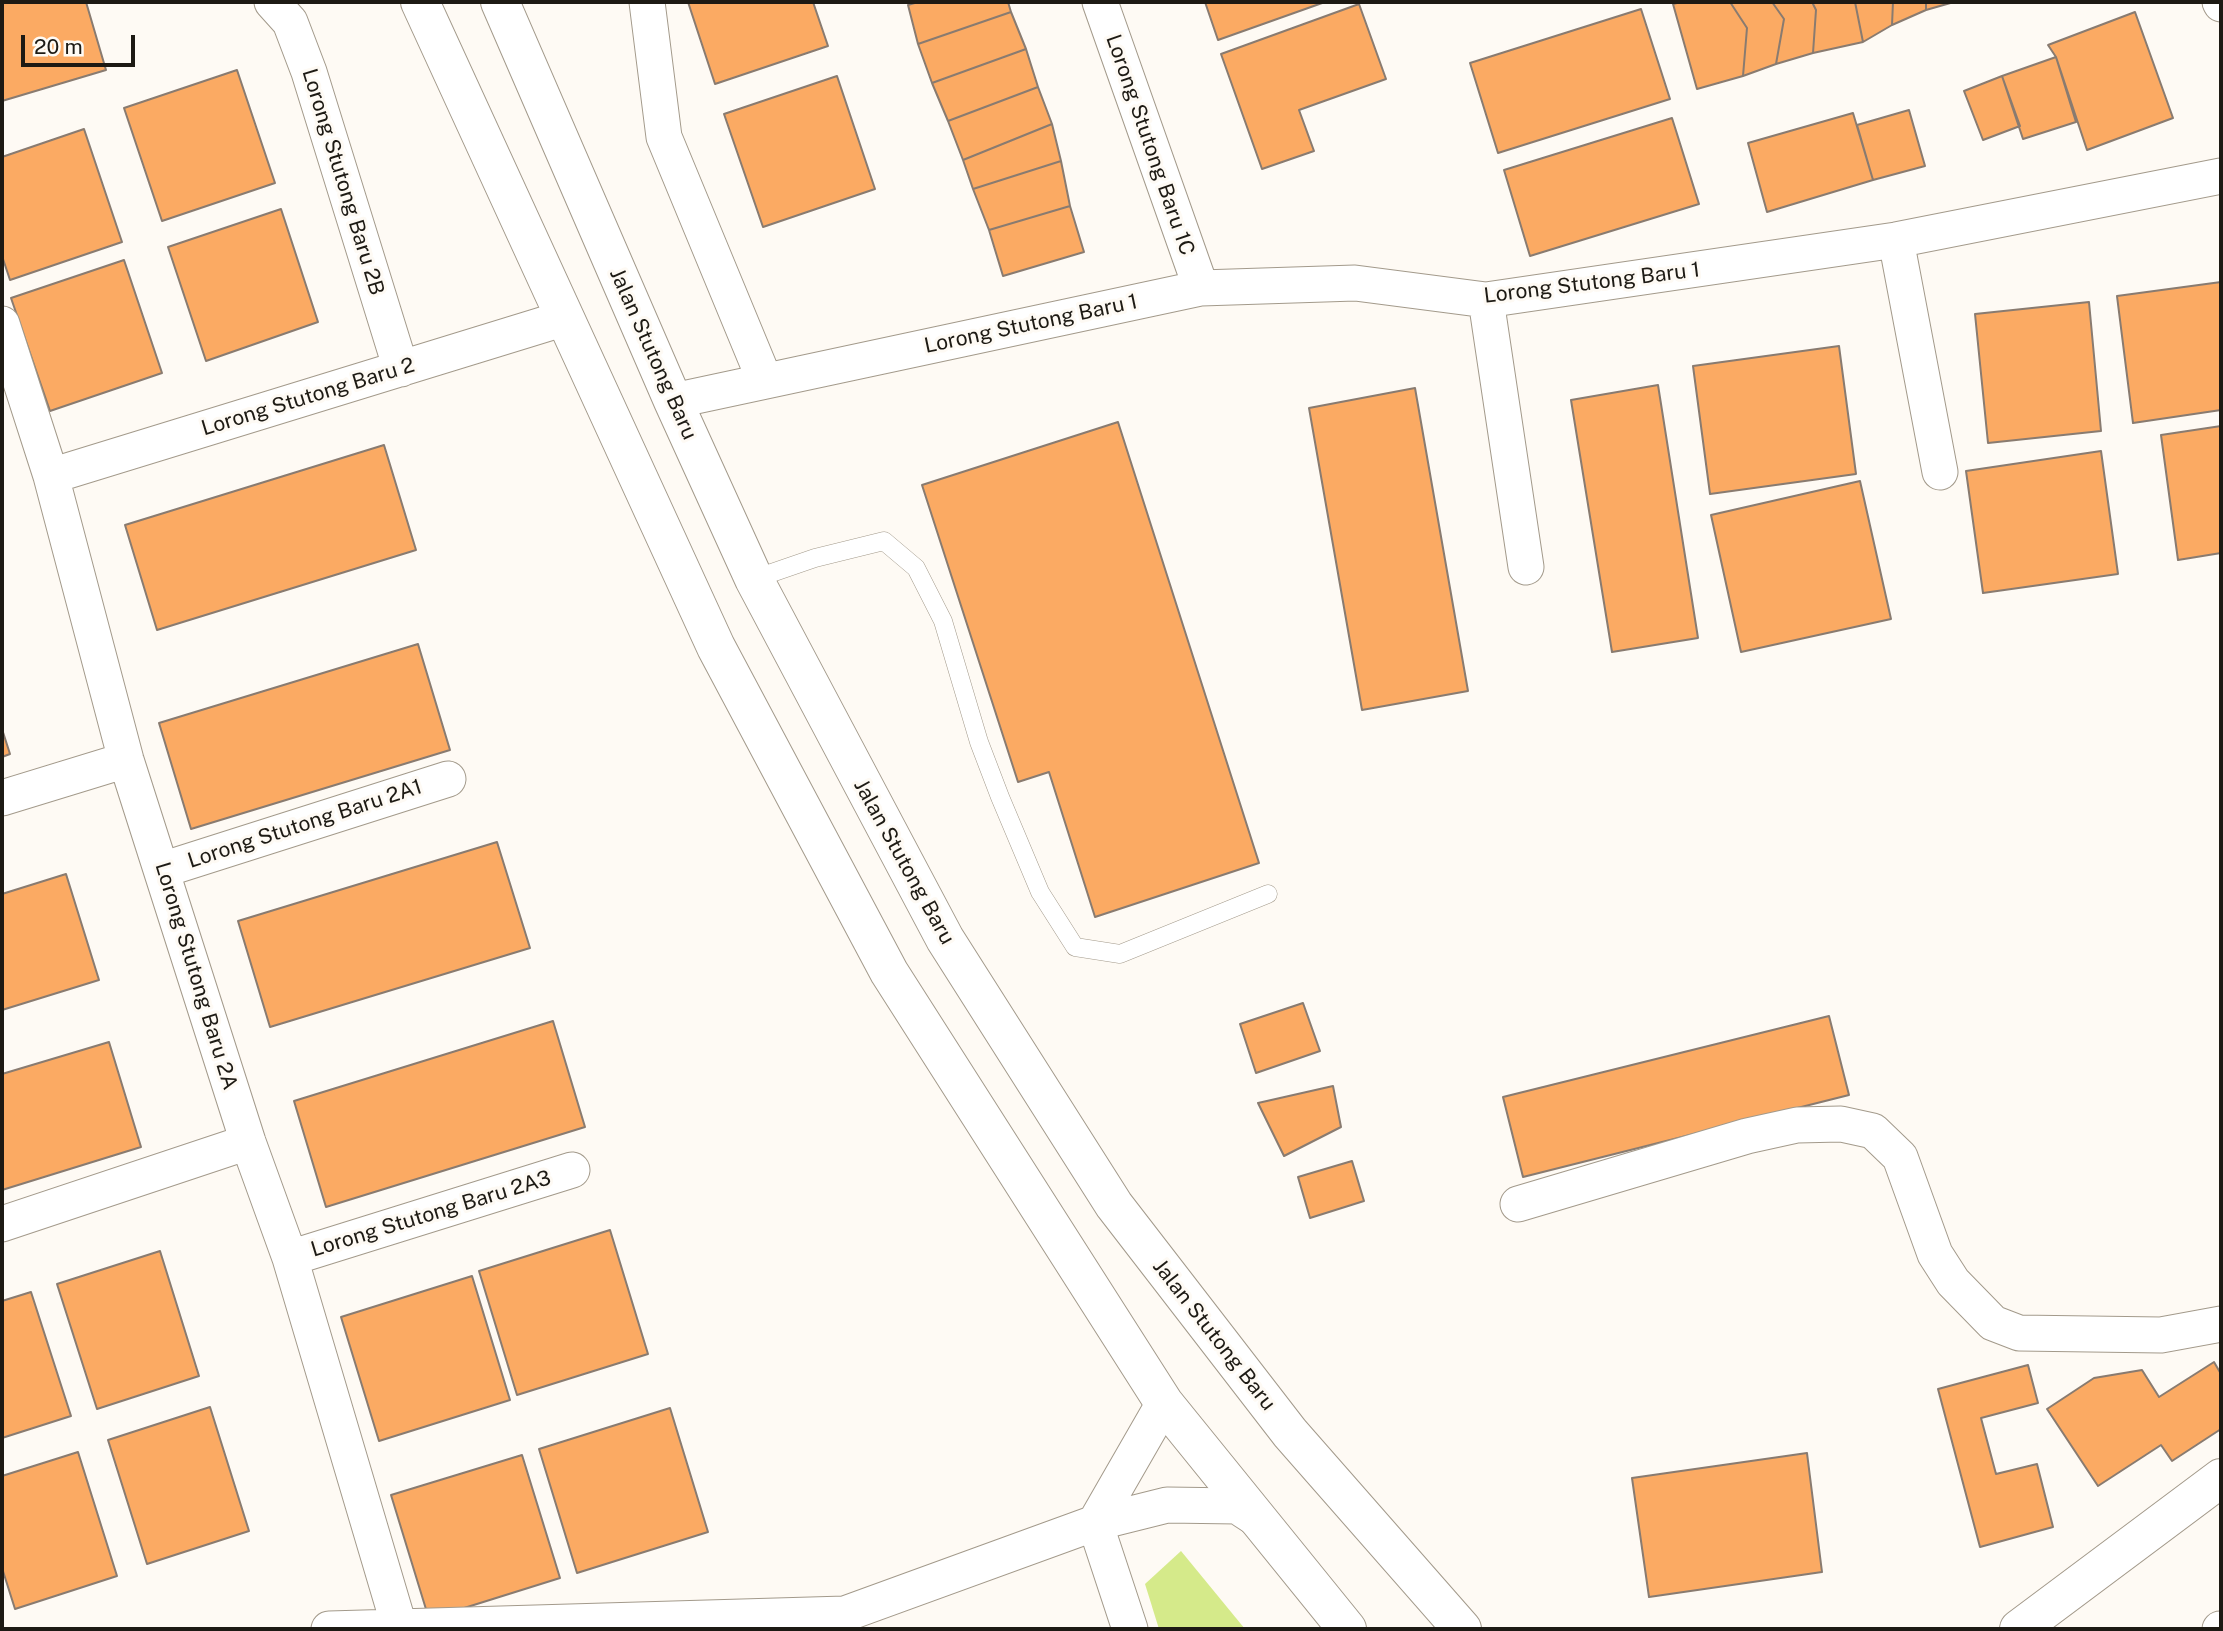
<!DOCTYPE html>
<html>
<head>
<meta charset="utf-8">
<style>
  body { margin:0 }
  #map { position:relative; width:2223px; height:1631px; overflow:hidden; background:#fefaf4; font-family:"Public Sans",sans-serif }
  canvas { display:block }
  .frame { position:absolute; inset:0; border:4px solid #1d1a14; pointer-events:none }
  .scale { position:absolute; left:21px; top:35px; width:114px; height:32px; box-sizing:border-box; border:4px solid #1d1a14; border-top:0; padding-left:9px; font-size:21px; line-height:24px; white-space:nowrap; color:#1d1a14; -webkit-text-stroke:5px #fefaf4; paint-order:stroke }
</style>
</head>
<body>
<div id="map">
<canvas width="2223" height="1631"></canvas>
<div class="frame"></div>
<div class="scale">20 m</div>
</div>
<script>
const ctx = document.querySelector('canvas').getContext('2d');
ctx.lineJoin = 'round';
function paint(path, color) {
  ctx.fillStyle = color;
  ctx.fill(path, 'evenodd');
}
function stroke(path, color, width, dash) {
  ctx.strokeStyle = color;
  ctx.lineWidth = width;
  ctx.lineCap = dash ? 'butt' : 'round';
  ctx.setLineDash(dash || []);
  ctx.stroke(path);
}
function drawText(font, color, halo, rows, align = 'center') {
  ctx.font = font + ' "Public Sans",sans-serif';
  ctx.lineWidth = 6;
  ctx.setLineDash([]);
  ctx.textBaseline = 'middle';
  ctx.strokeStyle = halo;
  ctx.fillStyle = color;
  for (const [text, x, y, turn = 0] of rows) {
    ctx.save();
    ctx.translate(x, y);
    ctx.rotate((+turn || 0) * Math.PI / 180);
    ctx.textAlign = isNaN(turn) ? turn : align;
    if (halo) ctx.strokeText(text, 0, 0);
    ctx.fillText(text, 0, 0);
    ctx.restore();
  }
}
const green = new Path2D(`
  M1181 1551 1245 1629H1159L1145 1584Z`);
const building = new Path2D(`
  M2 2H86L106 70 2 101Z
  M688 2H813L828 46 715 84Z
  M918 2H1008L1011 12 918 44 908 5Z
  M1205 2H1325L1218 40Z
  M1681 2H1730L1747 28 1743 76 1697 89 1673 4Z
  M1730 2H1772L1784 19 1776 64 1743 76 1747 28Z
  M1772 2H1812L1816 10 1813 53 1776 64 1784 19Z
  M1812 2H1855L1863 42 1813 53 1816 10Z
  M1855 2H1893L1892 25 1863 42Z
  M1893 2H1926V10L1892 25Z
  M1926 2H1954L1926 10Z
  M1359 4 1386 79 1299 110 1314 151 1262 169 1221 54Z
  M1641 9 1670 99 1498 153 1470 63Z
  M1011 12 1026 49 932 83 918 44Z
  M2135 12 2173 118 2087 150 2056 57 2048 45Z
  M1026 49 1038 87 948 121 932 83Z
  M2056 57 2076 122 2023 139 2002 76Z
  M237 70 275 183 162 221 124 108Z
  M837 76 875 189 763 227 724 114Z
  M2002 76 2020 126 1983 140 1964 91Z
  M1038 87 1052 124 963 160 948 121Z
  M1909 110 1925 166 1873 180 1857 125Z
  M1853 113 1873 180 1767 212 1748 143Z
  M1672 118 1699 204 1530 256 1504 170Z
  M1052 124 1061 161 973 189 963 160Z
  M84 129 122 242 10 280 2 256V157Z
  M1061 161 1070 206 989 230 973 189Z
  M1070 206 1084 252 1003 276 989 230Z
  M281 209 318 322 206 361 168 247Z
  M124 260 162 373 50 411 11 298Z
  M2221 282V410L2133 423 2117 296Z
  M2089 302 2101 431 1988 443 1975 314Z
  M1839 346 1856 474 1710 494 1693 366Z
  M1658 385 1698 638 1612 652 1571 400Z
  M1415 388 1468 691 1362 710 1309 408Z
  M1118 422 1259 863 1095 917 1049 772 1018 782 922 485Z
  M2221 426V553L2178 560 2161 435Z
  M384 445 416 550 157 630 125 525Z
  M2101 451 2118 574 1983 593 1966 471Z
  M1860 481 1891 619 1741 652 1711 515Z
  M418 644 450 750 191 829 159 723Z
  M2 729 10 754 2 757Z
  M497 842 530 948 270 1027 238 921Z
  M66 874 99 980 2 1010V894Z
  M1303 1003 1320 1051 1256 1073 1240 1024Z
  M1829 1016 1849 1095 1523 1177 1503 1097Z
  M553 1021 585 1127 326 1207 294 1101Z
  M109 1042 141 1147 2 1190V1074Z
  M1333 1086 1341 1127 1284 1156 1258 1103Z
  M1352 1161 1364 1201 1310 1218 1298 1177Z
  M610 1230 648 1354 517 1395 479 1271Z
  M160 1251 199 1376 97 1409 57 1284Z
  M472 1276 510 1400 379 1441 341 1317Z
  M31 1292 71 1416 2 1438V1301Z
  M2214 1362 2221 1374V1429L2172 1461 2161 1445 2098 1486 2047 1409 2094 1378 2142 1370 2159 1397Z
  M2028 1365 2038 1403 1981 1418 1996 1474 2037 1464 2053 1527 1980 1547 1938 1389Z
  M210 1407 249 1531 147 1564 108 1440Z
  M670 1408 708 1532 577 1573 539 1449Z
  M78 1452 117 1576 15 1609 2 1568V1476Z
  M1807 1453 1822 1572 1649 1597 1632 1478Z
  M522 1455 560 1578 429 1619 391 1495Z`);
const service = new Path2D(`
  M754 579 815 558 884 541 916 568 943 621 979 742 1000 797 1040 892 1075 947 1120 954 1268 894`);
const minor = new Path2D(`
  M272 2 290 22 309 72 401 369
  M647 2 664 137 765 381
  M1100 2 1201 288
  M2220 2 2221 4
  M1896 240 1940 472
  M1486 300 1526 567
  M2 324 51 476 126 760 248 1142 290 1258 400 1629
  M673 401 1201 288 1355 283 1486 300 1896 240 2221 176
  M51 476 565 318
  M2 798 126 760
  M162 870 448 779
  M1518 1204 1747 1136 1797 1125 1841 1124 1873 1131 1900 1157 1935 1254 1953 1282 1993 1323 2019 1333 2161 1335 2221 1324
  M2 1224 248 1142
  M290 1258 572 1170
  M1095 1523 1164 1403
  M1095 1523 1130 1629
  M329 1629 845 1614 1095 1523 1167 1505 1237 1506 1260 1521
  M2220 1629H2221`);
const tertiary = new Path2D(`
  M2019 1629 2221 1478`);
const primary = new Path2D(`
  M420 2 716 647 889 972 1164 1403 1347 1629
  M500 2 673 401 754 579 945 939 1114 1205 1290 1433 1462 1629`);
const streetNames = [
  ["Lorong Stutong Baru 1C",1150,145,71],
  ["Lorong Stutong Baru 2B",343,182,73],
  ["Lorong Stutong Baru 1",1592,283,-7],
  ["Lorong Stutong Baru 1",1031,324,-12],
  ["Jalan Stutong Baru",653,354,66],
  ["Lorong Stutong Baru 2",308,397,-17],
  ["Lorong Stutong Baru 2A1",305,824,-18],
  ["Jalan Stutong Baru",904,862,61],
  ["Lorong Stutong Baru 2A",196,976,73],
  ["Lorong Stutong Baru 2A3",431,1214,-17],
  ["Jalan Stutong Baru",1214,1335,52]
];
paint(green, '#d5ea8a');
paint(building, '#fbaa63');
stroke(building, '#897b70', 2);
stroke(service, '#a39a8b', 19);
stroke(minor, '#a39a8b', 37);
stroke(tertiary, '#a39a8b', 40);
stroke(primary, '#a39a8b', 40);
stroke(service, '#fff', 18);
stroke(minor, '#fff', 35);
stroke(tertiary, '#fff', 38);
stroke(primary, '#fff', 38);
drawText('21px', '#1d1a14', '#fefaf4', streetNames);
</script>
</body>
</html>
